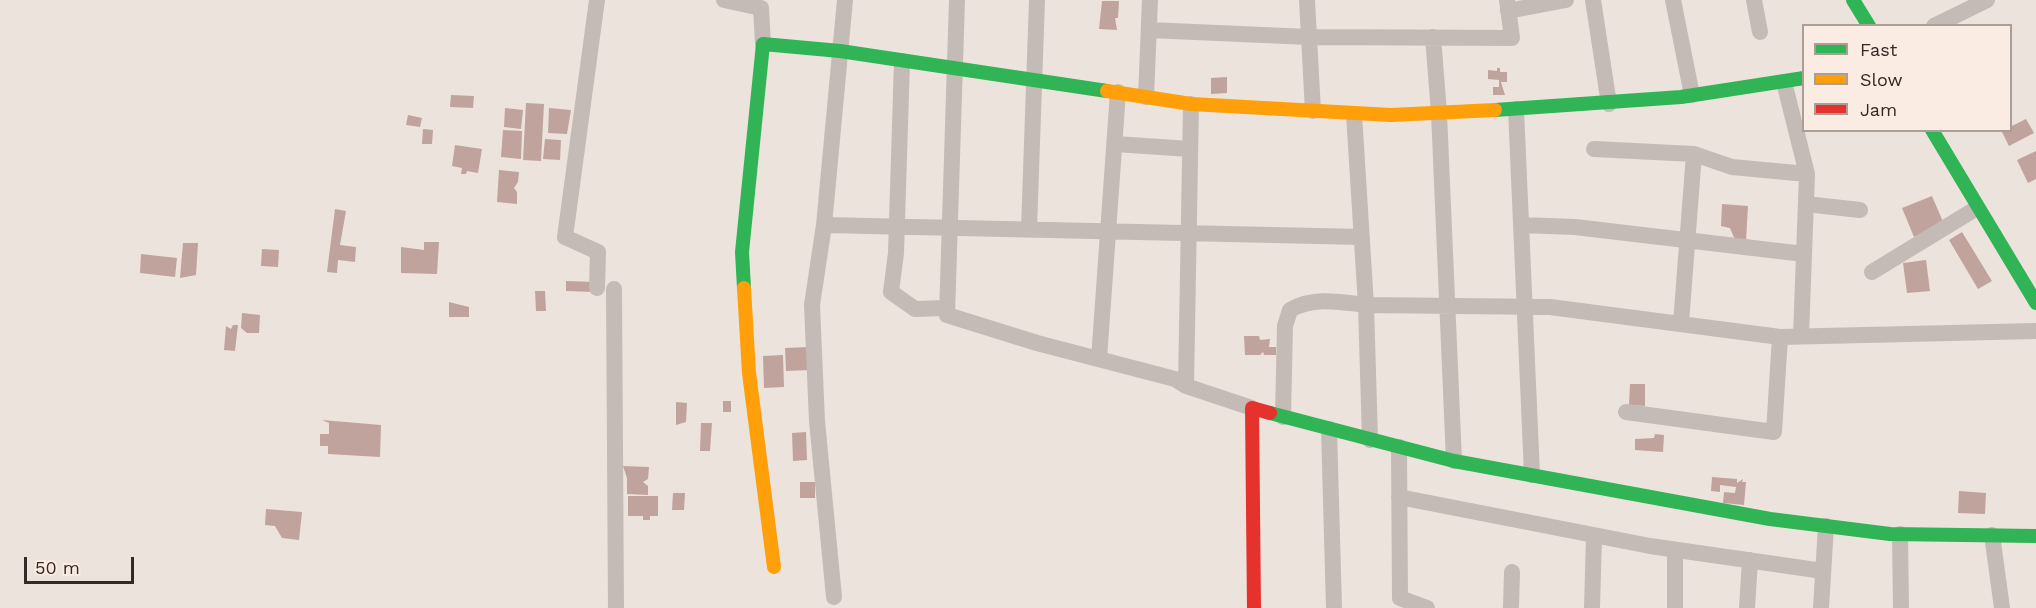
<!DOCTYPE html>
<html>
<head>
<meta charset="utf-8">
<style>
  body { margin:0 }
  #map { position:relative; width:2036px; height:608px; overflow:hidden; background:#ece3dc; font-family:"Work Sans",sans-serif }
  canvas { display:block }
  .legend { position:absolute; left:1802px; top:24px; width:210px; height:108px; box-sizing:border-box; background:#faece3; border:2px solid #ab9e97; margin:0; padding:8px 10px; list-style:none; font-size:18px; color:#352825 }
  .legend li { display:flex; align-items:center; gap:12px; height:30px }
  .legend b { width:30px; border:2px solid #ab9e97 }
  .scale { position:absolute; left:24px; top:557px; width:110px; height:27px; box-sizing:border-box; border:3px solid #352825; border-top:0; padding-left:8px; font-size:18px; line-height:21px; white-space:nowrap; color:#352825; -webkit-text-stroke:4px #faece3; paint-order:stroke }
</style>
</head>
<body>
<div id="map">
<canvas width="2036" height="608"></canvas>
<ul class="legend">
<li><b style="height:8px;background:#30b455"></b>Fast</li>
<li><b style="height:8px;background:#ff9f0a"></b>Slow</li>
<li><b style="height:8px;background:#e5322d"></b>Jam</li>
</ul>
<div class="scale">50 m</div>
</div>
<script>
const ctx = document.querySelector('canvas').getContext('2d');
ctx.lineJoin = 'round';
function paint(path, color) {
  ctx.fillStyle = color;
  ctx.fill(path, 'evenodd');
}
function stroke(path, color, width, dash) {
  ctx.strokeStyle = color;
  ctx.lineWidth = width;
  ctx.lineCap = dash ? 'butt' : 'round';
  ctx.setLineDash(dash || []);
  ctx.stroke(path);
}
const building = new Path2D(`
  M1102 1H1119L1118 18H1115L1117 30 1099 29Z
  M1497 68H1500V72H1507V82H1501L1505 95H1493V87H1499V80L1488 79V70L1497 71Z
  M1227 77V93L1211 94V78Z
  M451 95 474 96 473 108 450 107Z
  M526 103 544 104 541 161 523 160Z
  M505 108 523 110 521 129 504 127Z
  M549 108 571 110 567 134 548 133Z
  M408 115 422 118 420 127 406 125Z
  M2026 119 2034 133 2009 146 2002 132 2010 130V127Z
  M423 129 433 130 432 144H422Z
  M503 130 522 131 521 159 501 157Z
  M545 139 561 140 560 160 543 159Z
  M455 145 482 149 478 173 467 171 466 174H461L462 168 452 166Z
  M2036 151V179L2028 183 2017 160Z
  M499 170 519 172 518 182 514 188 517 192V204L497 202Z
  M1932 196 1944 224 1914 237 1902 208Z
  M1722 204 1748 206 1746 241 1735 240 1730 228 1721 226Z
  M335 209 346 211 340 245 356 247 355 262 338 260 337 273 327 272Z
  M1962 232 1992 281 1978 289 1949 240Z
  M424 242H439L437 274 401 273V247L424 250Z
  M183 243H198L196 275 180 278Z
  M262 249 279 250 278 267 261 266Z
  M141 254 177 258 175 277 140 273Z
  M1926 260 1930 291 1907 293 1903 263Z
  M566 281 594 282V292L566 291Z
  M535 291H545L546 311H536Z
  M449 302 469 307V317H449Z
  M242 313 260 315 259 333H247L241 328Z
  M233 325H238L235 351 224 350 226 326 231 329Z
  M1244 336H1259L1260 340 1270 339 1269 347H1276V355H1264L1263 352 1260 355H1245Z
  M809 347 810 370 786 371 785 348Z
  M783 355 784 387 764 388 763 356Z
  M1630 384H1645V406L1629 405Z
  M723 401H731V412H723Z
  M676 402 687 403 686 422 676 425Z
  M322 420 381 425 380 457 328 454V446H320V434H329V423Z
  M701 423H712L710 451H700Z
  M806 432 807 460 793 461 792 433Z
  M1655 434 1664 435 1663 452 1635 450V439L1654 438Z
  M623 466 649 467 648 479 643 482 648 486V495L627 494V478Z
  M1712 477 1737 479V483L1743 479 1742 482H1746L1744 505 1723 503 1724 492 1735 493 1736 487 1720 485V492L1711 491Z
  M800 482H815V498H800Z
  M1959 491 1986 493 1985 514 1958 513Z
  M673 493H685L684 510H672Z
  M628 496H658V516H650V520H643V516H628Z
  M266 509 302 512 299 540 282 538 275 526 265 525Z`);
const street = new Path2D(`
  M597 0 565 237 598 252 597 288
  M724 0 761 8 763 44
  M957 0 947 315 1037 343 1175 379 1186 386 1252 408
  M1307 0 1313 111
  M1593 0 1609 104
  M1673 0 1692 95
  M1754 0 1760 32
  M1508 11 1566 0
  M1934 26 1987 0
  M1149 30 1309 37 1512 38 1507 0
  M1433 37 1439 113 1454 461
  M902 61 896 253 891 292 915 309 946 308
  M1784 82 1807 174
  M1146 97 1150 0
  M1516 109 1532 475
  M1354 114 1366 305 1550 307 1780 337 2036 331
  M1115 144 1190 149
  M1594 149 1694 154 1732 167 1807 174 1801 336
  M1806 204 1860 210
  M824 225 1362 237
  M1521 225 1575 227 1804 254
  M1029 229 1037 0
  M1872 272 1977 208
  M614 289 616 608
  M1681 323 1694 154
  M1099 359 1118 92
  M1186 386 1191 104
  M1626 412 1774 432 1780 337
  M1283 417 1285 326 1290 310C1313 296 1341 302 1366 305L1370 440
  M1329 429 1334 608
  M1399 447 1400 598 1427 608
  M1399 497 1650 546 1823 571
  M1900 534 1901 608
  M1992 535 2002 608
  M834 597 817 421 812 305 824 225 845 0
  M1511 608 1512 572
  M1592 608 1594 536
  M1675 608V550
  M1747 608 1750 560
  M1821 608 1826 526`);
const fast = new Path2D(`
  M1853 0 1869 26
  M1495 110 1681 97 1804 78
  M1932 130 2036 303
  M744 288 742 252 763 44 840 51 1107 91
  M1270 413 1454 461 1770 519 1890 534 2036 536`);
const slow = new Path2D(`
  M1107 91 1191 104 1391 115 1495 110
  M744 288 749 373 774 567`);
const jam = new Path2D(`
  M1254 608 1252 408 1270 413`);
paint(building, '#c1a39d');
stroke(street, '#c5bbb6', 16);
stroke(fast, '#30b455', 14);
stroke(slow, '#ff9f0a', 14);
stroke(jam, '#e5322d', 14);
</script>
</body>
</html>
